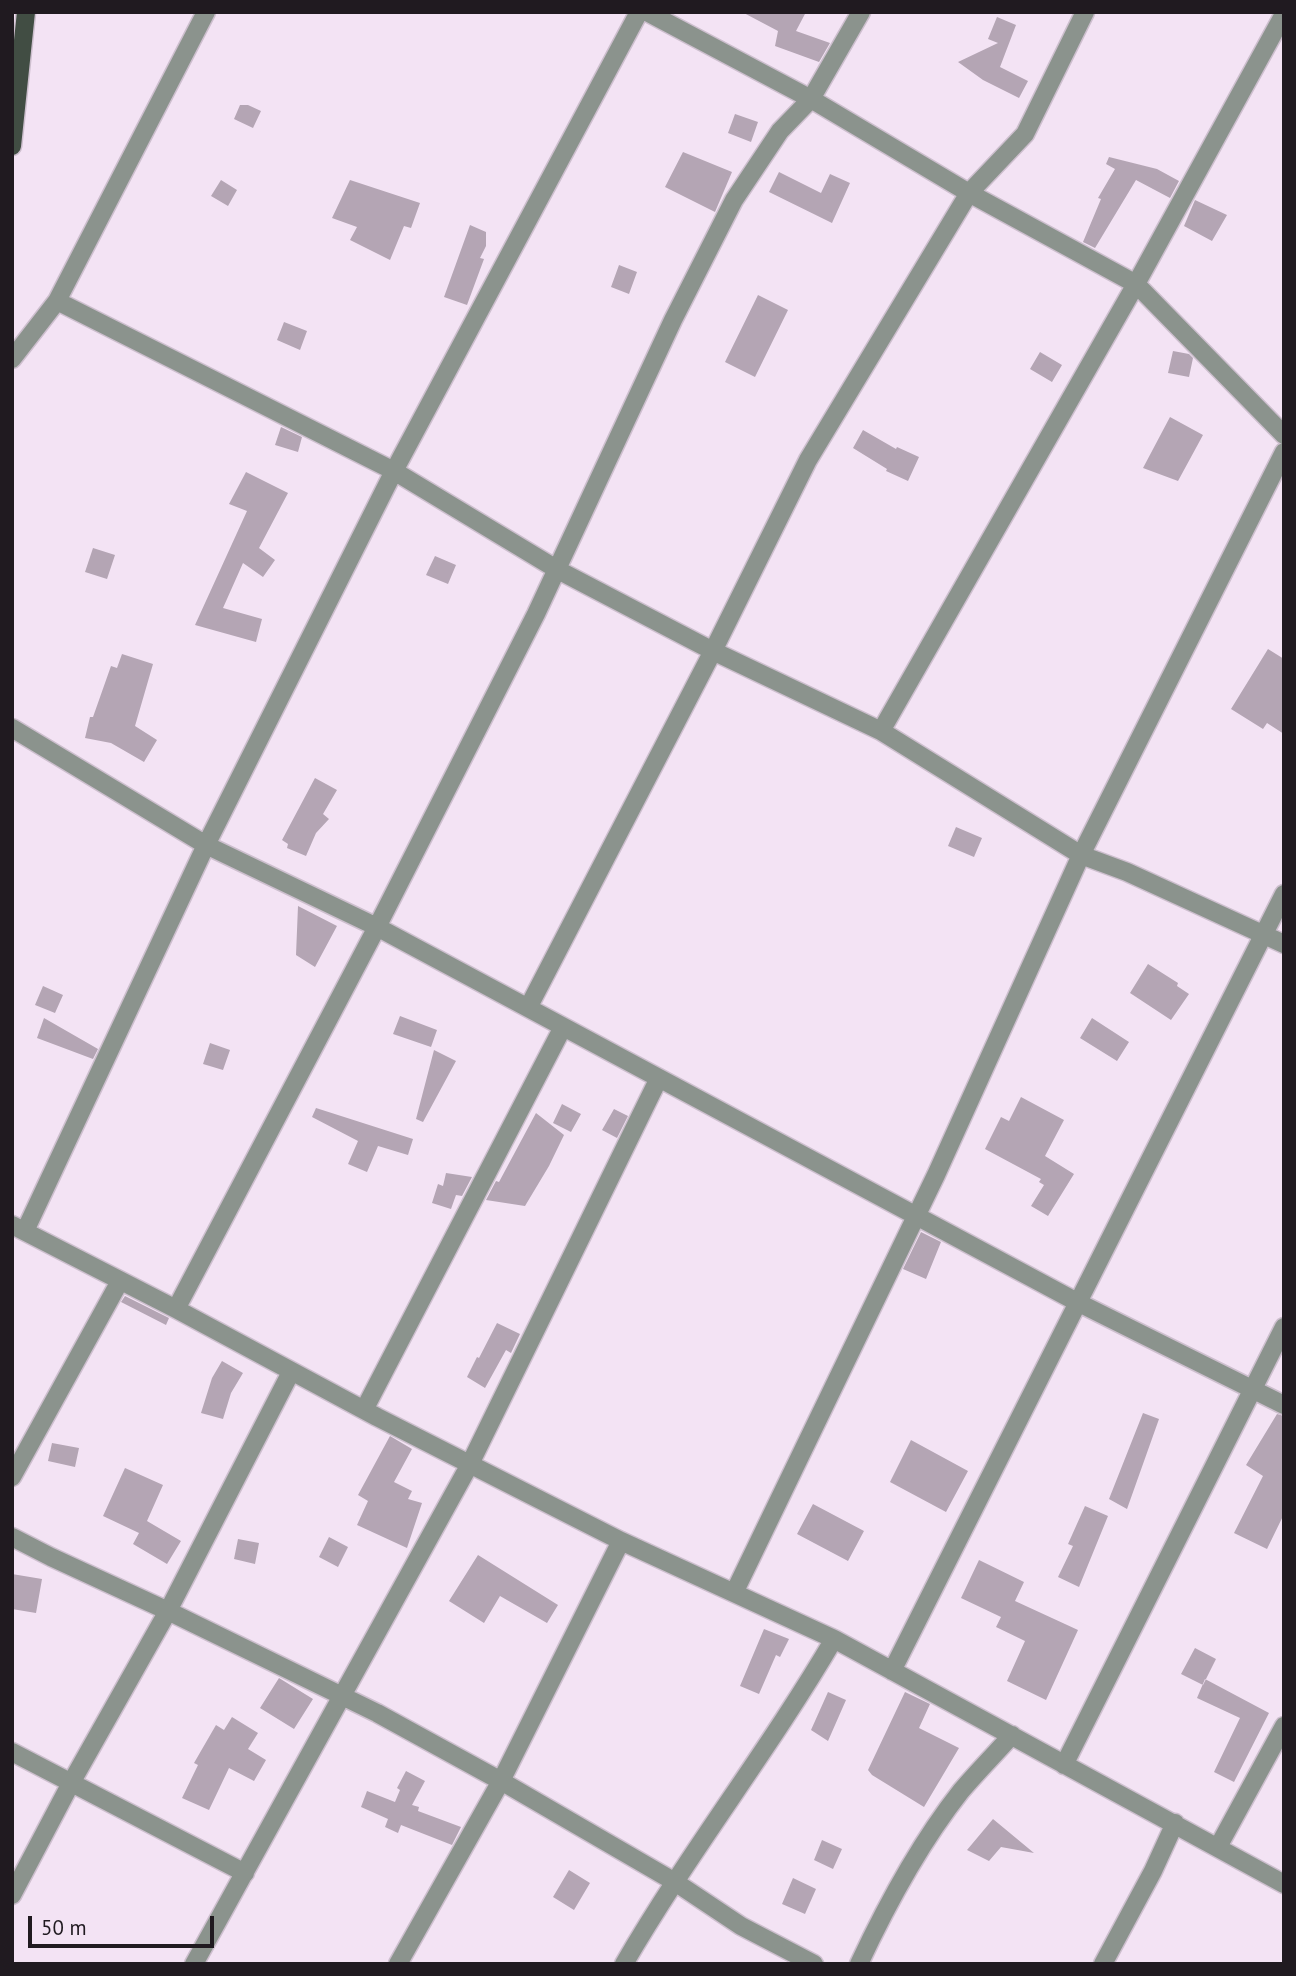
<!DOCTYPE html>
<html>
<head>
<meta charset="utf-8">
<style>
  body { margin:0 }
  #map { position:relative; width:1296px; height:1976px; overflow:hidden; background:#f3e3f4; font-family:"PT Sans",sans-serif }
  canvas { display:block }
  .frame { position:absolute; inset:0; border:14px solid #201a20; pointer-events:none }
  .scale { position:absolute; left:28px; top:1916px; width:186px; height:32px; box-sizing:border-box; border:4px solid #201a20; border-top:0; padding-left:9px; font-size:21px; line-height:24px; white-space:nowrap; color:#201a20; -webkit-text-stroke:5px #f3e3f4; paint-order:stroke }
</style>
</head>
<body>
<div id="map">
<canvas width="1296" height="1976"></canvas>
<div class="frame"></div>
<div class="scale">50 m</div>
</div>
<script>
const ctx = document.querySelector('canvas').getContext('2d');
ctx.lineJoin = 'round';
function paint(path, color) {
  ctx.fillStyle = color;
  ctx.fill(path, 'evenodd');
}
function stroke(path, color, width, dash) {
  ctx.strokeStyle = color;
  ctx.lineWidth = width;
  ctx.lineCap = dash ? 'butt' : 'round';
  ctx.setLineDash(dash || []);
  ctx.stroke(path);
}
const building = new Path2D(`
  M742 12H806L796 31 830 43 819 62 775 46 778 31Z
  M997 17 1016 25 1000 67 1028 81 1019 98 983 80 958 62 998 43 988 39Z
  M240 105H248L261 111 253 128 234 119Z
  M735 114 758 122 751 142 728 133Z
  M683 152 732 172 715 212 665 187Z
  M1109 157 1157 169 1179 181 1170 198 1136 180 1095 248 1083 242 1101 199 1098 198 1115 169 1106 164Z
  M779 172 821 193 830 174 850 183 832 223 769 192Z
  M221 180 237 190 228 206 211 196Z
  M350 180 420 203 411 228 404 226 390 260 350 240 357 227 332 218Z
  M1195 200 1227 215 1212 241 1184 226Z
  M470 225 486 232V246L480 258 484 259 467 305 444 297Z
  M619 265 637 272 629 294 611 287Z
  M758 295 788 310 755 377 725 362Z
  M284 322 307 331 300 350 277 340Z
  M1173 351 1189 354 1193 358 1189 377 1168 373Z
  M1040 352 1062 365 1052 382 1030 369Z
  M1170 417 1203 435 1178 481 1143 468Z
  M281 427 302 437 298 452 275 445Z
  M863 430 896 449 897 447 919 457 908 481 886 471 887 469 853 448Z
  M246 472 288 493 259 548 275 560 263 577 243 563 223 608 262 619 256 642 195 625 247 511 229 504Z
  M93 548 115 555 107 579 85 572Z
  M435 556 456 565 448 584 426 575Z
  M1268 649 1284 659V734L1267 723 1263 729 1231 709Z
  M122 654 153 664 135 726 157 740 144 762 111 743 85 738 90 717H93L111 666 117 668Z
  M315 778 337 790 323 814 329 819 316 833 306 856 287 848 288 844 282 840Z
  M956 827 982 838 974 857 948 846Z
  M298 906 337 926 315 967 296 955Z
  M1148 964 1178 983 1177 986 1189 994 1171 1020 1130 993Z
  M43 986 63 995 55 1013 35 1005Z
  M400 1016 437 1030 431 1047 393 1034Z
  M44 1018 98 1049 93 1059 37 1038Z
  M1092 1018 1129 1042 1117 1061 1080 1038Z
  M210 1043 230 1050 223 1070 203 1064Z
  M434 1050 456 1061 423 1122 416 1119Z
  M1021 1097 1064 1120 1045 1156 1074 1174 1048 1216 1031 1206 1044 1185 1039 1182 1041 1179 985 1149 1001 1117 1009 1121Z
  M562 1104 581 1114 571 1132 553 1123Z
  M316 1108 413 1139 408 1155 378 1146 367 1172 348 1164 358 1141 312 1117Z
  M614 1109 628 1116 617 1138 602 1130Z
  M536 1113 564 1135 549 1166 525 1206 486 1200 496 1181 499 1182Z
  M446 1173 472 1177 462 1196 456 1195 451 1209 432 1203 438 1184 443 1186Z
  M921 1232 941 1242 926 1279 903 1269Z
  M125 1296 169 1318 166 1325 121 1302Z
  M497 1323 520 1334 511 1353 506 1350 485 1388 467 1377 477 1357 479 1358Z
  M222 1361 243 1373 231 1393 223 1419 201 1413 212 1378Z
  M1143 1413 1159 1419 1127 1509 1109 1499Z
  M1277 1414 1284 1416V1514L1267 1549 1234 1533 1263 1476 1246 1465Z
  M390 1436 412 1449 394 1482 412 1491 408 1499 422 1503 407 1548 357 1525 368 1501 358 1495Z
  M911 1440 968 1471 946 1512 890 1482Z
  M52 1443 79 1448 75 1467 48 1461Z
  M125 1468 163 1485 147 1521 181 1541 167 1564 133 1544 139 1533 103 1516Z
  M813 1504 864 1531 848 1561 797 1534Z
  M1085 1506 1108 1516 1079 1587 1058 1577 1073 1546 1068 1544Z
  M329 1537 348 1547 338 1567 319 1557Z
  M238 1539 259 1543 255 1564 234 1559Z
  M478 1555 558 1605 547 1623 500 1596 484 1623 449 1601Z
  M979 1560 1024 1582 1015 1601 1078 1630 1046 1700 1007 1681 1025 1641 996 1627 1001 1617 961 1598Z
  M12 1574 42 1579 36 1613 12 1609Z
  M764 1629 789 1639 780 1657 776 1655 759 1694 740 1686Z
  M1195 1648 1216 1659 1203 1685 1181 1674Z
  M279 1678 313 1699 294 1729 260 1708Z
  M1205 1679 1269 1713 1234 1782 1214 1772 1240 1718 1197 1698Z
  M828 1692 846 1700 828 1741 811 1730Z
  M905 1692 930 1704 919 1728 959 1748 924 1807 872 1775 868 1770Z
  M232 1717 258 1733 248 1749 266 1760 254 1781 229 1768 209 1810 182 1798 198 1765 194 1763 216 1725 224 1730Z
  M406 1771 425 1781 412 1805 419 1807 418 1811 461 1827 452 1845 401 1825 398 1833 385 1827 388 1819 361 1807 367 1791 395 1802 400 1790 397 1788Z
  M993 1819 1034 1853 1001 1847 989 1861 967 1850Z
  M822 1840 842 1849 833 1869 814 1860Z
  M569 1870 590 1883 574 1910 553 1897Z
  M793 1878 816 1889 805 1914 782 1904Z`);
const minor = new Path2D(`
  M647 12 811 99 969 193 1136 284 1284 435
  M57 301 394 471 558 570 713 651 881 731 1081 855 1127 872 1284 944
  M12 359 57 301 206 12
  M12 728 206 845 377 927 1077 1302 1284 1405
  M881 731 1136 284 1284 14
  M528 1008 713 651 808 460 969 193 1025 134 1085 12
  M12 1225 176 1309 377 1417 621 1541 834 1639 1284 1884
  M25 1231 206 845 394 471 639 12
  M176 1309 377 927 536 614 673 320 734 200 780 131 811 99 861 12
  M364 1410 563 1027
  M12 1477 120 1281
  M12 1537 51 1557 168 1611 377 1713 501 1781 675 1882 741 1926 814 1964
  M734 1593 936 1175 1081 855 1284 452
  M892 1671 1284 894
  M12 1752 245 1873
  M1064 1765 1284 1327
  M1218 1847 1284 1726
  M12 1895 71 1783 168 1611 291 1372
  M194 1964 470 1464 659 1078
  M398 1964 501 1781 621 1541
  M624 1964C689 1852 769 1750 834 1639
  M859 1964C887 1904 920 1843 961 1791 977 1772 995 1754 1012 1735
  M1103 1964 1153 1871 1175 1823`);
const major = new Path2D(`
  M12 146 26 12`);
paint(building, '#b4a5b4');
stroke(minor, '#cdbfce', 21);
stroke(major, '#cdbfce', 21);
stroke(minor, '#8b938d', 18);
stroke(major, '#414d43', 18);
</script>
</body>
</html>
